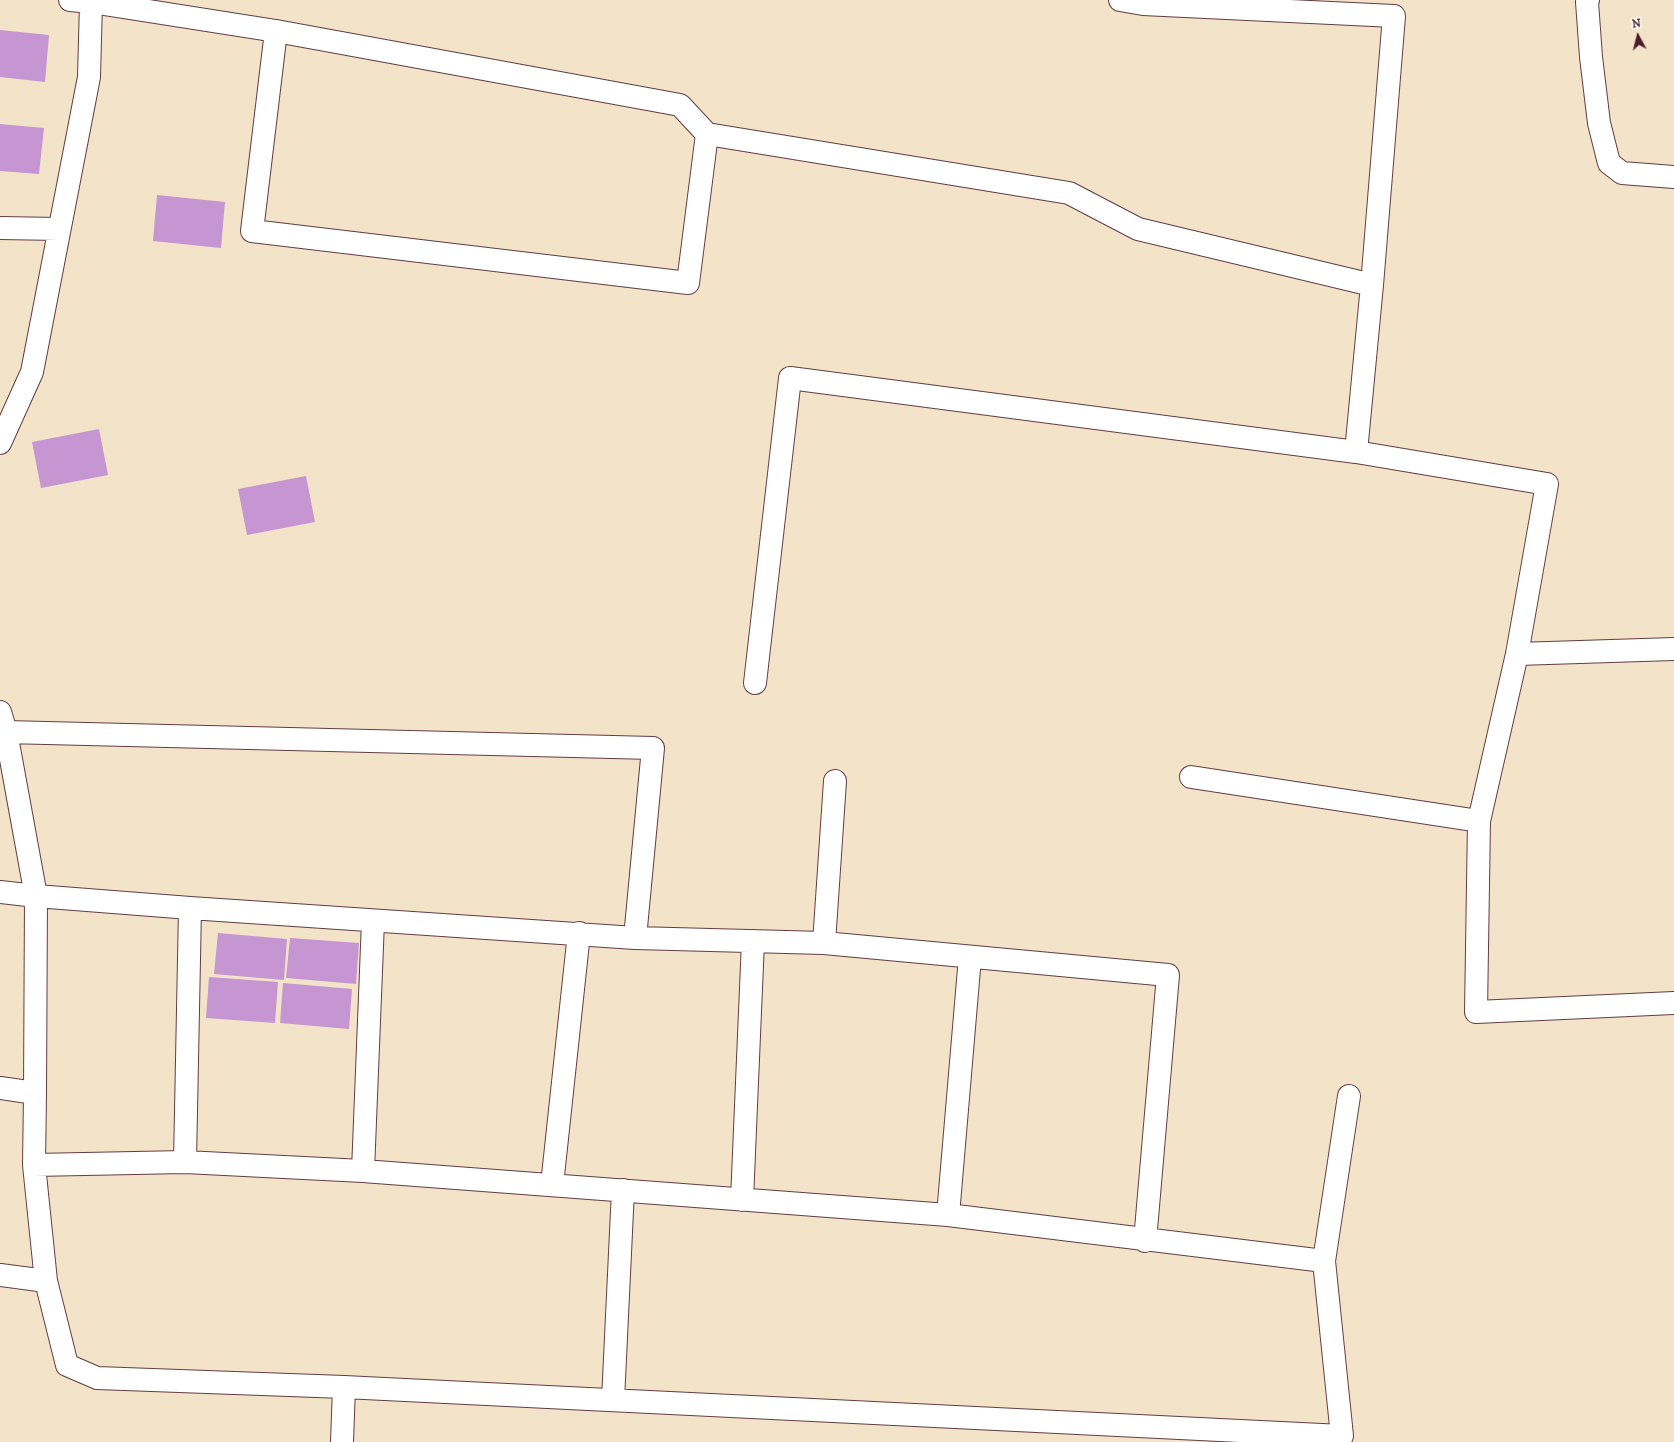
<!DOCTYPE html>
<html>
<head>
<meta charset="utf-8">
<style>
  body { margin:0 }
  #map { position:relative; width:1674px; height:1442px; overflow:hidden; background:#f3e3c9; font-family:"IM FELL DW Pica",serif }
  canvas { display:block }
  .north { position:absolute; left:1618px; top:16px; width:40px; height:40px; -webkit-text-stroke:3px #fdfcf7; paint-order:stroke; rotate:353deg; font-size:11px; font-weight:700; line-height:16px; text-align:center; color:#4a1f2b }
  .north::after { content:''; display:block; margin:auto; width:14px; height:18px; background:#4a1f2b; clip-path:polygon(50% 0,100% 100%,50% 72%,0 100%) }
</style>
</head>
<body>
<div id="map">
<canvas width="1674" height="1442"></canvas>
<div class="north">N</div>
</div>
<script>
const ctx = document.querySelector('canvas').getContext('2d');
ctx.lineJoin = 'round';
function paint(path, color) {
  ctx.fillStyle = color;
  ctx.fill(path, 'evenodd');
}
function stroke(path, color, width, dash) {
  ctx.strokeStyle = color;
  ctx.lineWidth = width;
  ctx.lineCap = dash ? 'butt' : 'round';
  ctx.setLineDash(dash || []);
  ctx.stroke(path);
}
const building = new Path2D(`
  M0 30 49 35 45 82 0 77Z
  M0 124 44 128 39 174 0 171Z
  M157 195 225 202 221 248 153 241Z
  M99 429 108 475 41 488 32 442Z
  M306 476 315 522 247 535 238 489Z
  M218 933 287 939 284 980 214 974Z
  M290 938 359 943 356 984 286 978Z
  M209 977 278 982 275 1023 206 1018Z
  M283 983 352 989 349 1029 280 1023Z`);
const street = new Path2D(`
  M1120 0 1143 4 1394 16 1372 285 1356 452 1547 484 1517 654 1479 821 1191 777
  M1588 0 1587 2 1591 57 1599 123 1609 163 1622 173 1674 177
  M91 2 276 31 680 105 707 134 688 283 252 231 276 31
  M707 134 1069 193 1138 229 1372 285
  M0 228 59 229
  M0 443 32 372 89 77 91 2 70 0
  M1517 654 1674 649
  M755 683 790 378 1356 452
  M0 712 6 732 653 748 635 938 824 943 835 781
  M1479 821 1476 1012 1674 1003
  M0 892 36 896 190 908 635 938
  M824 943 1168 975 1145 1241
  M0 1088 35 1093 36 896 6 732
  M185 1162 190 908
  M34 1165 185 1162 363 1171
  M552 1185 579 933
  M742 1200 753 941
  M948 1215 970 957
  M1324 1261 1349 1096
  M0 1275 46 1281 34 1165 35 1093
  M46 1281 67 1365 97 1378 344 1387 342 1442
  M344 1387 1342 1436 1324 1261 948 1215 363 1171 373 921
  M613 1400 623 1190`);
paint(building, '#c596d1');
stroke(street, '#633c43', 24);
stroke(street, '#fff', 22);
</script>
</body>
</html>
